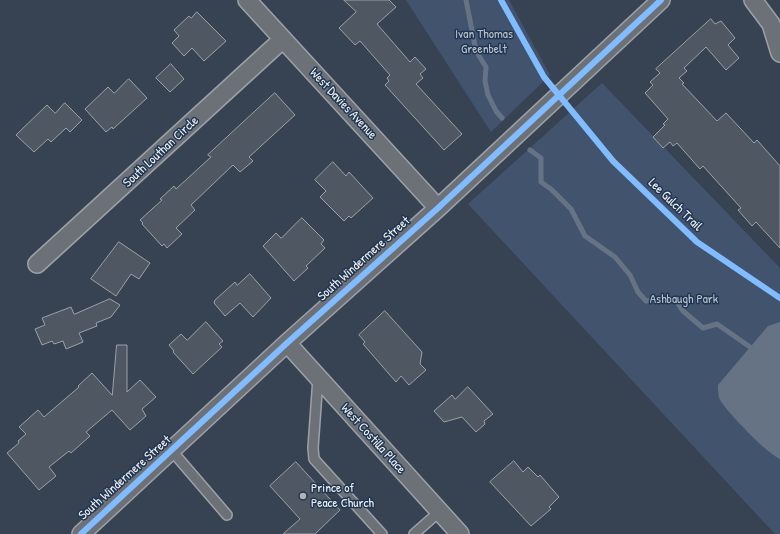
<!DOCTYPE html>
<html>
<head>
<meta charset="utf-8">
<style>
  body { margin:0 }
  canvas { display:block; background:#374253 }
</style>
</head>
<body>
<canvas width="780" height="534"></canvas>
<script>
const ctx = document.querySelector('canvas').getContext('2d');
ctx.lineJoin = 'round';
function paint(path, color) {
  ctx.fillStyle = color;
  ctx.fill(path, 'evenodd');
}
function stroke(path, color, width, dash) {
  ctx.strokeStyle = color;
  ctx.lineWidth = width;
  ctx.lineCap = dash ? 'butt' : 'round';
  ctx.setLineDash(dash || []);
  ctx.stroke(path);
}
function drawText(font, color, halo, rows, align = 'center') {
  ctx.font = font + ' "Patrick Hand",sans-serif';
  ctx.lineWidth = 3;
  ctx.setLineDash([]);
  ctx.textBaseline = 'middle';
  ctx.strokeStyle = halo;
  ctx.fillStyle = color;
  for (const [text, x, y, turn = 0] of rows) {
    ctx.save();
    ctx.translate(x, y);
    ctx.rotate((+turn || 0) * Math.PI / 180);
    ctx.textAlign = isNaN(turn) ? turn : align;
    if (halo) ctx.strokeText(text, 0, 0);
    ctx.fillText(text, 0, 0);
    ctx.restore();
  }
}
const green = new Path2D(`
  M406 0H509L550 75 491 132Z
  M602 83 780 268V534H775L468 204Z`);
const water = new Path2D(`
  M780 322V459C766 453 729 414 720 400 718 396 718 390 718 385L768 326Z`);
const stream = new Path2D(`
  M466 0 476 51 486 67 485 81 488 95 496 111 502 118
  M530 150 541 158V182L551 189 571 209 585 236 615 257 630 275 638 292 646 301 675 299 683 311 703 328 717 324 750 347`);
const building = new Path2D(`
  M344 0H389L396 7 377 24 410 62 415 57 426 69 420 74 423 78 416 84 462 134 444 150 385 85 389 81 387 78 390 75 360 41 355 45 339 28 356 12Z
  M197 12 226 41 204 61 192 48 184 56 172 43 179 36 174 30 189 16 191 18Z
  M711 19 715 24 721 21 735 38 728 45 739 58 726 70 706 47 684 68 687 71 679 78 684 83 682 84 717 121 726 113 754 143 757 140 780 166V248L756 222 752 226 738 210 741 208 703 166 700 169 677 143 673 146 670 142 663 148 653 137 665 125 663 124 668 119 645 93 653 85 650 82 660 73 656 69Z
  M171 64 184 79 170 92 156 78Z
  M129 79 147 98 113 129 112 127 106 132 85 109 108 87 114 93Z
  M275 93 295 115 249 157 253 161 240 172 233 165 191 205 195 210 176 228 182 234 167 248 164 244 162 246 142 224 143 223 140 220 162 200 160 199 174 186 176 189 211 157 208 155Z
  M65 103 82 120 70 132 66 128 51 142 48 139 34 152 16 135 47 105 55 113Z
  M333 162 346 176 349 172 373 198 351 218 349 216 344 221 320 197 326 191 315 180Z
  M302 218 324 240 321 244 325 248 306 266 308 268 294 281 263 246 276 233 281 238Z
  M119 242 150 263 139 279 131 274 116 296 91 279Z
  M250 274 271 298 253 317 240 303 225 316 214 303 215 300 235 282 237 285Z
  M110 299 120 305 111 317 96 323 97 326 79 333 83 342 66 349 63 341 54 344 52 341 42 345 35 329 45 325 42 318 71 307 74 314Z
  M385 311 422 352 420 364 426 370 409 385 401 376 396 382 363 344 365 342 359 335Z
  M206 322 223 341 219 344 222 347 193 374 173 352 174 351 169 345 181 334 187 340Z
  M117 345H127V392L140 380 156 397 142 409 146 416 130 430 112 410 86 432 90 436 71 453 69 451 49 467 56 476 39 490 7 453 19 443 18 441 26 434 19 427 38 410 44 417 79 387 78 386 92 373 112 395Z
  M468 387 493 414 484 421 485 424 476 432 462 417 444 422 434 411 452 395 455 399Z
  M514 461 523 472 528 467 538 477 540 475 559 497 549 507 551 509 531 526 490 482Z
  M296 462 340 510 315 534H283L300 519 270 486Z`);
const service = new Path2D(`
  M318 378 313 448 314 459 382 534
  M172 451 227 515
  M414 534 439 512`);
const minor = new Path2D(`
  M247 0 438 208
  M753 0 771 24 780 53
  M37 264 283 39
  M287 343 460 534
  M81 534 287 343 438 208 661 0`);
const cycleway = new Path2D(`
  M501 0 544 77 613 161 697 242 780 298
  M81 534 287 343 438 208 661 0`);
const markers = [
  [303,496,4,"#b2b4b4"]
];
const parkNames = [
  ["Ivan Thomas",484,35],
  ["Greenbelt",484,50],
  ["Ashbaugh Park",684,300]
];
const streetNames = [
  ["West Davies Avenue",343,104,47],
  ["South Louthan Circle",161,152,-43],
  ["Lee Gulch Trail",675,205,44],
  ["South Windermere Street",364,259,-42],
  ["West Costilla Place",373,439,48],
  ["South Windermere Street",125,478,-42]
];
const poiNames = [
  ["Prince of",311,489],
  ["Peace Church",311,504]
];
paint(green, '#42546d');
paint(water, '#657385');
stroke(stream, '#657385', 5);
paint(building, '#4f5763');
stroke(building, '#9da1a7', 1);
stroke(service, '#9da1a7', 12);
stroke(minor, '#9da1a7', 20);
stroke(service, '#6c7177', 9);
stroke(minor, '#6c7177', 17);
stroke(cycleway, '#80bcff', 6);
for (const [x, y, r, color] of markers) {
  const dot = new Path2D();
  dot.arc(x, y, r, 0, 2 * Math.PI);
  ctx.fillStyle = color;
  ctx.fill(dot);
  stroke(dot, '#1d3557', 1.5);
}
drawText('13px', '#bfc3c4', '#1d3557', parkNames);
drawText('13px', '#f4f1e8', '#1d3557', streetNames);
drawText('13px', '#f4f1e8', '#1d3557', poiNames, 'left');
</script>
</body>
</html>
